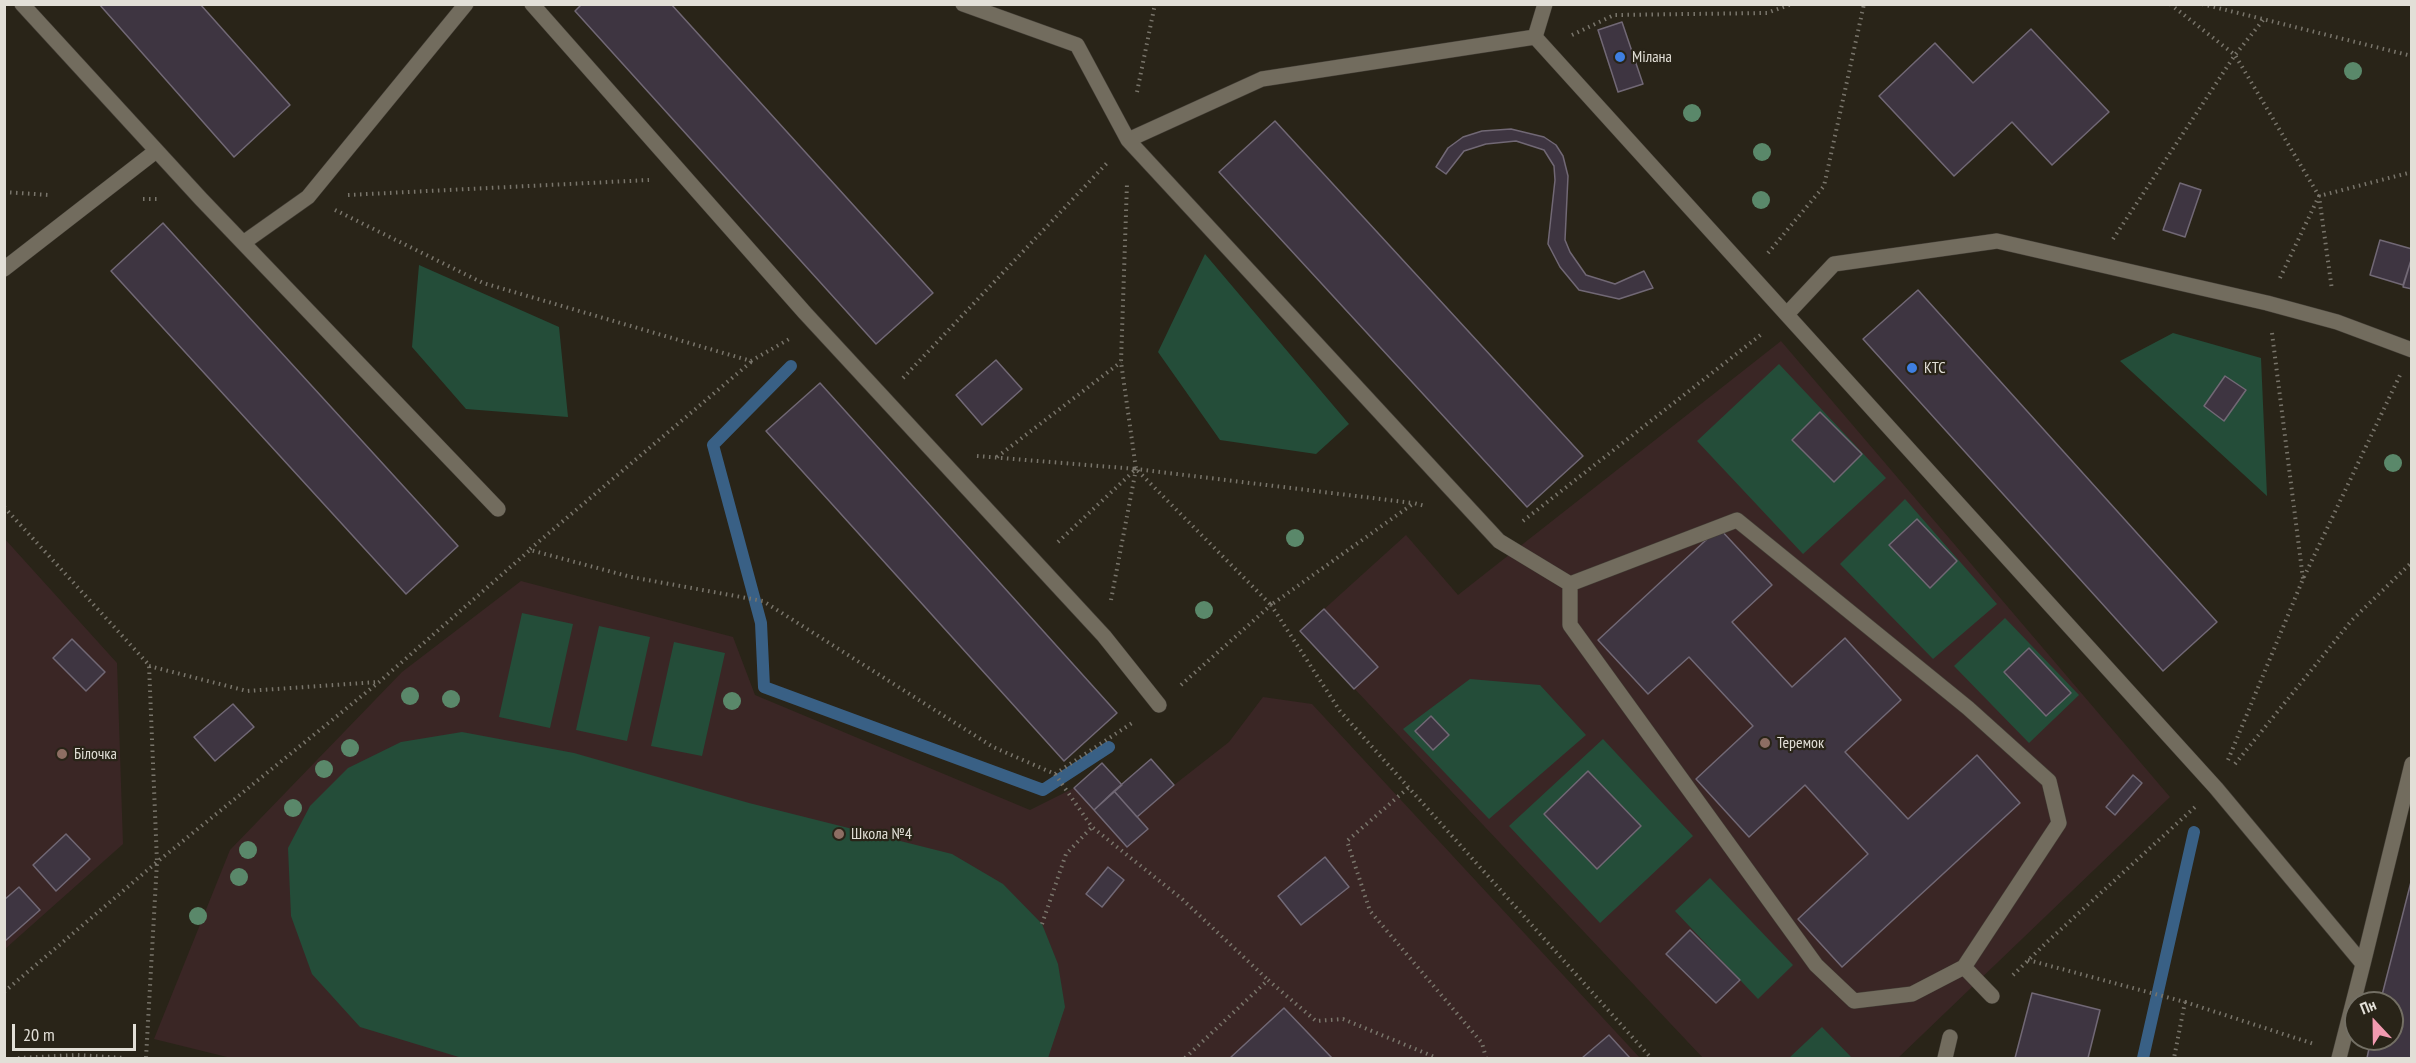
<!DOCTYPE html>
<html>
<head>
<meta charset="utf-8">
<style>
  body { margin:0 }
  #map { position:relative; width:2416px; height:1063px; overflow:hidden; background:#292418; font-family:"PT Sans Narrow",sans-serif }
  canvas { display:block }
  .frame { position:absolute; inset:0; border:6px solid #e2dfd7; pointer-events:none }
  .north { position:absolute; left:2344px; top:991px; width:60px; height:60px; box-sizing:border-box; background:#292418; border:2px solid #736f64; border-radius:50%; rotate:338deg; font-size:16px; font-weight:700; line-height:24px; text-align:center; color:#e2dfd7 }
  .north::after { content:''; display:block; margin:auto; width:21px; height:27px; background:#f29ab0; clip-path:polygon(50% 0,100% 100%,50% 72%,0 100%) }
  .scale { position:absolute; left:12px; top:1024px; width:124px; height:27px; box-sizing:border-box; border:3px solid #e2dfd7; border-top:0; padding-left:8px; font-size:18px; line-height:21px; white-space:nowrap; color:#e2dfd7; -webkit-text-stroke:4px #292418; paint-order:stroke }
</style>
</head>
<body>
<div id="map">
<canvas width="2416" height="1063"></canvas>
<div class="frame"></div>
<div class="north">Пн</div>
<div class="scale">20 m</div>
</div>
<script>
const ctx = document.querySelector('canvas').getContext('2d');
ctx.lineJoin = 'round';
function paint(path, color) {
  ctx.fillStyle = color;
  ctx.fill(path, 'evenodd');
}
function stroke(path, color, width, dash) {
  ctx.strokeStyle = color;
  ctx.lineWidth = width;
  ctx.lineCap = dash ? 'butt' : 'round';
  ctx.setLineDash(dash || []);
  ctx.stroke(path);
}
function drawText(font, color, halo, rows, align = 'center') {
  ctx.font = font + ' "PT Sans Narrow",sans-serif';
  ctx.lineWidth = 4.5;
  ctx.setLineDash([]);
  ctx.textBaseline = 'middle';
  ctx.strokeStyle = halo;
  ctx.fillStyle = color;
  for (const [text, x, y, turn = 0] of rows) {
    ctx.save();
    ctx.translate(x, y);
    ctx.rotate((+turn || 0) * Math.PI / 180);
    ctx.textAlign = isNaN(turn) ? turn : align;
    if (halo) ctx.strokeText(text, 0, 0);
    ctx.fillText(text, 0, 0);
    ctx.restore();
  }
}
const education = new Path2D(`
  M1781 341 2170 797 1898 1058H1703L1300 631 1406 535 1458 595Z
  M4 538 117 663 123 844 5 949Z
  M521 581 733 637 755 695 1030 810 1074 788 1094 809 1137 817 1174 785 1229 742 1263 697 1312 704 1640 1058H231L154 1039 230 850 402 672Z`);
const green = new Path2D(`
  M1205 254 1349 424 1316 454 1220 440 1158 352Z
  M419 265 559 327 568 417 466 409 412 347Z
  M2173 333 2261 358 2267 496 2120 361Z
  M1779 364 1886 478 1803 554 1697 441Z
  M1905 499 1997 604 1933 659 1840 564Z
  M522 613 573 624 550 728 499 717Z
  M2005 618 2079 695 2029 743 1954 666Z
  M599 626 650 637 627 741 576 730Z
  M674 642 725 653 702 756 651 746Z
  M1470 679 1540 685 1586 735 1489 819 1403 729Z
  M462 732 574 753 749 803 952 854 1003 884 1042 924 1058 964 1065 1007 1048 1058H462L360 1027 312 974 291 916 288 848 310 806 348 768 401 742Z
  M1603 739 1693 836 1600 923 1509 826Z
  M1710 878 1793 965 1758 999 1675 911Z
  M1822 1027 1852 1058H1789Z`);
const stream = new Path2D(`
  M791 366 713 445 761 623 764 687 1043 790 1109 747
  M2143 1058 2194 832`);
const building = new Path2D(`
  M99 4H200L290 105 234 157Z
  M582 4H671L933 293 876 344 575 11Z
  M1622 22 1643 84 1618 92 1598 30Z
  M2031 29 2109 112 2052 165 2012 122 1954 176 1879 96 1935 43 1973 83Z
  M1275 121 1583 456 1527 507 1219 172Z
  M1511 129 1544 137 1556 145 1563 156 1568 176 1565 240 1570 252 1586 275 1615 284 1644 271 1653 288 1619 299 1579 290 1560 267 1548 244 1555 180 1554 166 1544 150 1516 141 1486 144 1464 151 1446 174 1436 167 1448 148 1463 137 1482 131Z
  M2180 183 2201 190 2185 237 2163 230Z
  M163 223 458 546 406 594 111 271Z
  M2380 240 2412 249V257L2403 285 2370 275Z
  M2412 257V289L2403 287Z
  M1918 290 2217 622 2163 671 1863 339Z
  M996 360 1022 389 982 425 956 395Z
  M2225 376 2246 390 2224 421 2204 406Z
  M820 383 1117 713 1064 761 766 431Z
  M1820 412 1862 454 1834 482 1792 440Z
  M1917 519 1957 561 1930 588 1889 545Z
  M1719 528 1772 585 1732 622 1792 687 1845 638 1901 700 1845 752 1908 819 1977 755 2020 803 1842 967 1798 919 1868 854 1805 785 1749 837 1696 779 1753 726 1689 657 1648 694 1598 640Z
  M1324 609 1378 667 1354 689 1300 631Z
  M72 639 105 672 86 691 53 658Z
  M2029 648 2071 693 2046 716 2004 672Z
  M233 704 254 727 215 761 194 737Z
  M1431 716 1449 735 1433 750 1415 731Z
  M1151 759 1174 785 1137 817 1114 791Z
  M1102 763 1122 785 1094 810 1074 788Z
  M1588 771 1641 826 1597 869 1544 814Z
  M2133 775 2142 783 2115 815 2106 807Z
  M1114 791 1148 829 1127 847 1094 810Z
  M66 834 90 859 56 891 33 865Z
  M1325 857 1349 887 1301 925 1278 896Z
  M1108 867 1124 880 1102 907 1086 894Z
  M2412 878V1058H2367L2371 1039H2392V1003H2380Z
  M19 887 40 910 5 941 4 900Z
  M1690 930 1740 980 1716 1003 1666 954Z
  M2032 993 2100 1010 2088 1058H2015Z
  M1284 1008 1332 1058H1230Z
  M1609 1035 1630 1058H1582Z`);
const path = new Path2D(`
  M2170 4 2235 55 2319 196 2332 290
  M2202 4 2412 56
  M1572 35 1614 15 1767 13 1792 4
  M1137 92 1155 4
  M4 192 49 195
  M348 195 649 180
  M143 199H160
  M335 210 483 283 751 361 791 338
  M2113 239 2235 55 2264 19
  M1768 253 1824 186 1864 4
  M2280 278 2319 196 2412 172
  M2272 333 2303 579
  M903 378 1108 162
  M977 456 1136 469 1271 605 1414 503 1425 506
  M997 457 1121 362
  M4 507 149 665 157 862 146 1058
  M1523 521 1763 333
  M1058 542 1136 469 1121 362 1127 183
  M530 549 751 362
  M1111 600 1136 469 1413 503
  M149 666 247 691 378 682
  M1181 685 1271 605 1340 711 1651 1058
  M2228 760 2303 579 2400 375
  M2235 764 2352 620 2412 562
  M1055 774 1092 827 1182 899 1268 980
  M1408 788 1347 841 1370 911 1482 1043 1486 1058
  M1042 924 1066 854 1092 827
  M2028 960 2185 1002 2174 1058
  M2013 975 2047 942 2195 807
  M4 992 157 862 379 682 530 550 631 577 763 601 993 747 1055 774 1135 721
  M2185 1002 2314 1044
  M18 1058 77 1055 125 1058
  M1185 1058 1268 980 1316 1021 1343 1019 1437 1058`);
const minor = new Path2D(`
  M22 4 201 199 498 509
  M532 4 805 313 1104 636 1159 705
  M963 4 1077 45 1128 140 1499 541 1570 584 1737 520 1968 708 2049 781 2059 823 1964 967 1912 994 1854 1001 1816 965 1570 625V584
  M1545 4 1535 37 2216 788 2363 964 2412 764
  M1128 140 1262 79 1535 37
  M243 243 308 197 466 4
  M4 269 156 151
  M1787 314 1834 264 1997 241 2267 303 2337 322 2412 350
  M1964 967 1992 996
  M1945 1058 1950 1037
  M2339 1058 2363 964`);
const trees = [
  [2353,71],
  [1692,113],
  [1762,152],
  [1761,200],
  [2393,463],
  [1295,538],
  [1204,610],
  [410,696],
  [451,699],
  [732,701],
  [350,748],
  [324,769],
  [293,808],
  [248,850],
  [239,877],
  [198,916]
];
const markers = [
  [1620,57,6,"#3f7fe0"],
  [1912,368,6,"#3f7fe0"],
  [1765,743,6,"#8d6e63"],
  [62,754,6,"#8d6e63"],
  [839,834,6,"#8d6e63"]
];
const poiNames = [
  ["Мілана",1632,57],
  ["КТС",1924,368],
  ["Теремок",1777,743],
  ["Білочка",74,754],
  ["Школа №4",851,834]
];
paint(education, '#3a2625');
paint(green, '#244d39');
stroke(stream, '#396085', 12);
paint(building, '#3e3541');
stroke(building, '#716875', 1.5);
stroke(minor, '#443f37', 16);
stroke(path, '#79756b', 4, [1.5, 4.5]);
stroke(minor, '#726c5e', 15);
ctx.fillStyle = '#5a886a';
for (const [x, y] of trees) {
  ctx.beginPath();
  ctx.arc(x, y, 9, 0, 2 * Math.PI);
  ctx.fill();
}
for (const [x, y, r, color] of markers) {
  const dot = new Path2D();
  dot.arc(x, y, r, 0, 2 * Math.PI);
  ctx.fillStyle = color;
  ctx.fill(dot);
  stroke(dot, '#292418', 2);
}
drawText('16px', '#e2dfd7', '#292418', poiNames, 'left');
</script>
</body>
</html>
